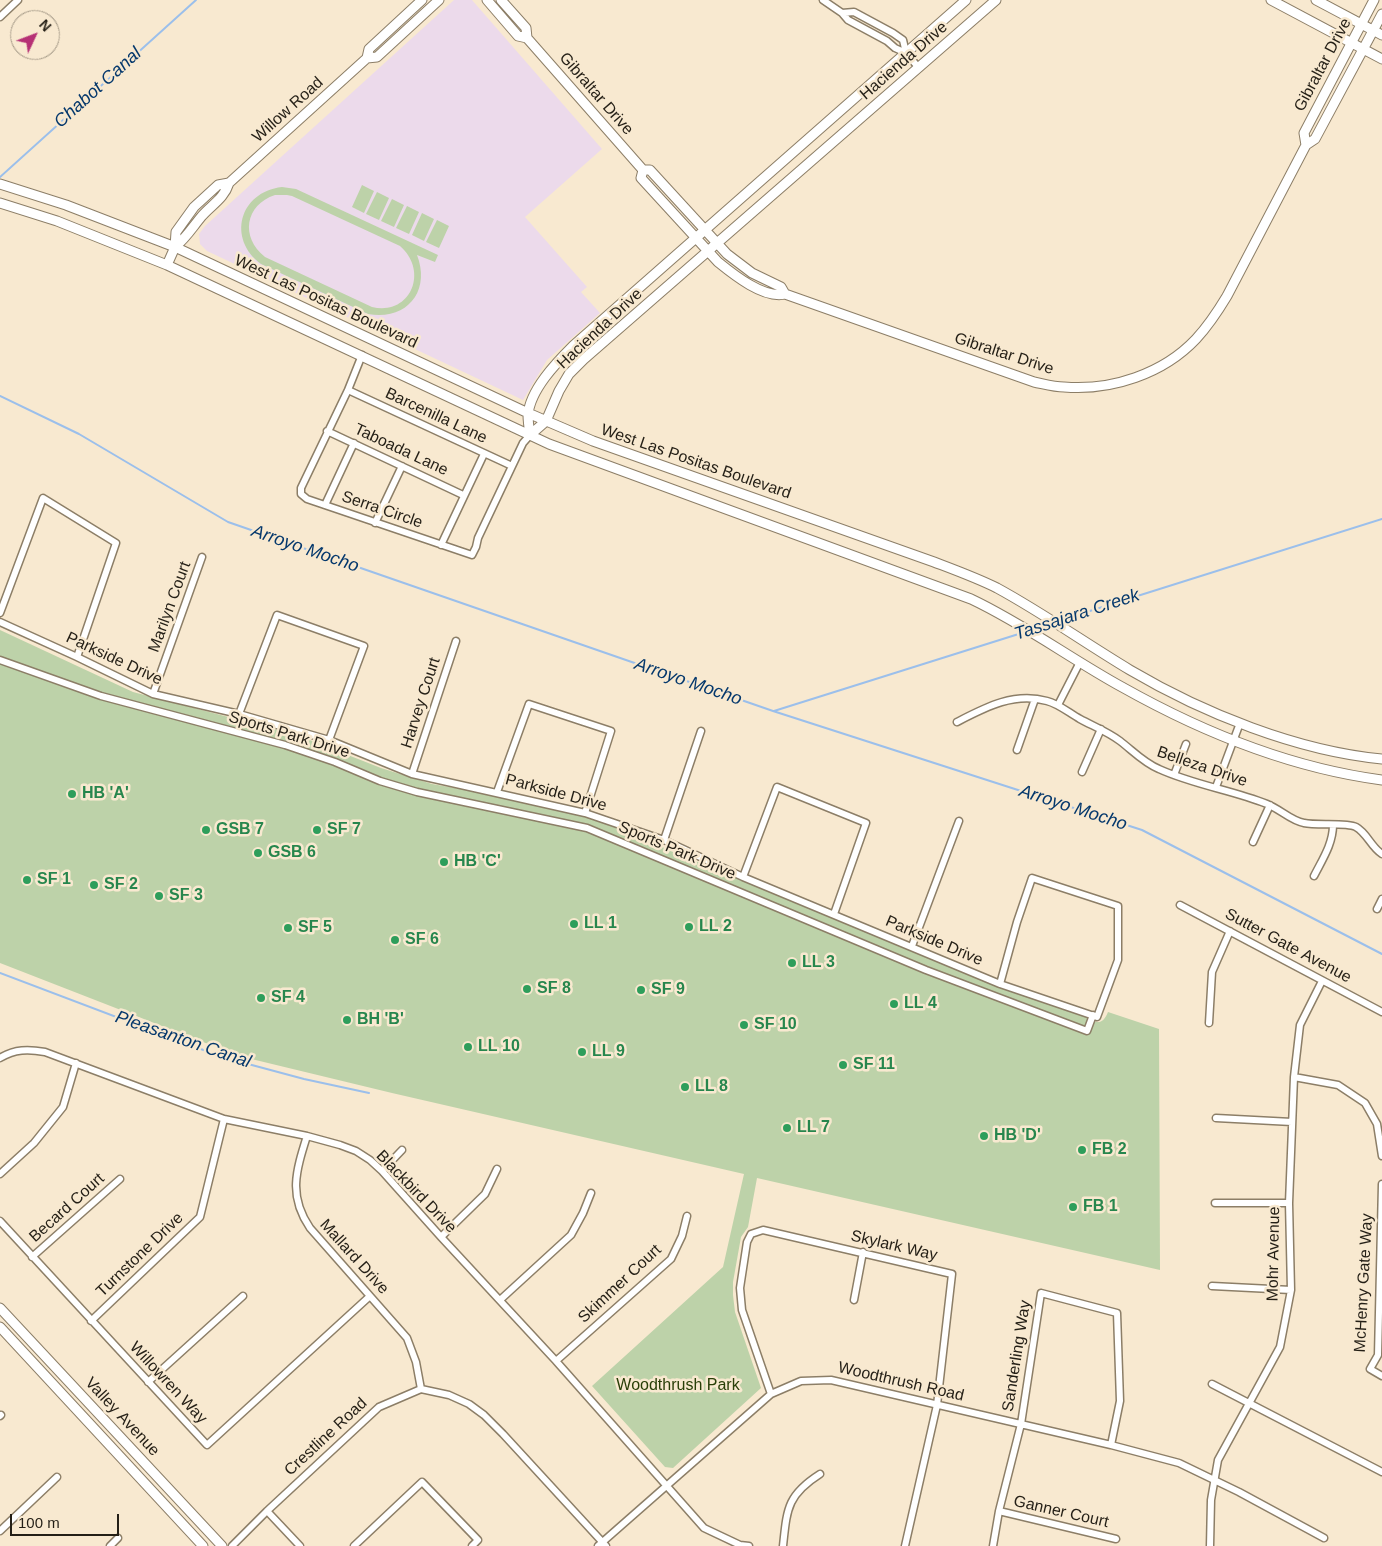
<!DOCTYPE html>
<html>
<head>
<meta charset="utf-8">
<style>
  body { margin:0 }
  #map { position:relative; width:1382px; height:1546px; overflow:hidden; background:#f8e9d0; font-family:Arial,sans-serif }
  canvas { display:block }
  .north { position:absolute; left:10px; top:10px; width:50px; height:50px; box-sizing:border-box; background:#f8e9d0; border:1px solid #a39886; border-radius:50%; rotate:47deg; font-size:14px; font-weight:700; line-height:20px; text-align:center; color:#241f16 }
  .north::after { content:''; display:block; margin:auto; width:18px; height:22px; background:#b63175; clip-path:polygon(50% 0,100% 100%,50% 72%,0 100%) }
  .scale { position:absolute; left:10px; top:1514px; width:109px; height:22px; box-sizing:border-box; border:2px solid #241f16; border-top:0; padding-left:6px; font-size:15px; line-height:18px; white-space:nowrap; color:#241f16; -webkit-text-stroke:4px #f8e9d0; paint-order:stroke }
</style>
</head>
<body>
<div id="map">
<canvas width="1382" height="1546"></canvas>
<div class="north">N</div>
<div class="scale">100 m</div>
</div>
<script>
const ctx = document.querySelector('canvas').getContext('2d');
ctx.lineJoin = 'round';
function paint(path, color) {
  ctx.fillStyle = color;
  ctx.fill(path, 'evenodd');
}
function stroke(path, color, width, dash) {
  ctx.strokeStyle = color;
  ctx.lineWidth = width;
  ctx.lineCap = dash ? 'butt' : 'round';
  ctx.setLineDash(dash || []);
  ctx.stroke(path);
}
function drawText(font, color, halo, rows, align = 'center') {
  ctx.font = font + ' Arial,sans-serif';
  ctx.lineWidth = 5;
  ctx.setLineDash([]);
  ctx.textBaseline = 'middle';
  ctx.strokeStyle = halo;
  ctx.fillStyle = color;
  for (const [text, x, y, turn = 0] of rows) {
    ctx.save();
    ctx.translate(x, y);
    ctx.rotate((+turn || 0) * Math.PI / 180);
    ctx.textAlign = isNaN(turn) ? turn : align;
    if (halo) ctx.strokeText(text, 0, 0);
    ctx.fillText(text, 0, 0);
    ctx.restore();
  }
}
const education = new Path2D(`
  M454 0H472L602 149 525 217 587 287 581 292 600 313 547 360 523 400 207 251 200 244 199 234 205 226Z`);
const green = new Path2D(`
  M362 185 374 191 364 213 352 207Z
  M282 187 296 189 438 255 435 262 417 255C431 291 407 321 368 314L261 264C227 239 239 192 282 187ZM275 195H287L292 196 400 246C429 271 411 316 372 307L265 257C240 237 245 205 275 195Z
  M377 192 389 198 379 220 366 214Z
  M392 199 404 205 394 227 381 221Z
  M407 206 419 212 409 234 396 228Z
  M422 213 434 219 424 241 412 235Z
  M437 220 449 226 439 248 426 242Z
  M0 630 133 692 297 735 381 768 432 784 472 791 586 817 614 827 993 985 1087 1017C1096 1024 1103 1025 1108 1012L1159 1029 1160 1270 757 1178 748 1227 741 1237 733 1282V1295L735 1312 761 1388 673 1468 665 1467 592 1386 723 1267 744 1174 392 1093 239 1056 0 963Z`);
const stream = new Path2D(`
  M0 177 196 0
  M0 396 79 434 228 522 773 711 1142 830 1382 954
  M1058 621 1382 519
  M1031 629 1051 623
  M774 711 1025 632
  M0 973 222 1057 304 1079 369 1093`);
const street = new Path2D(`
  M823 0 842 13 848 20 887 41 895 48 906 53
  M842 13 854 12 893 33 903 40 906 53 919 68
  M0 17 18 0
  M362 355 348 390 301 488V494L307 499 472 555 476 547 478 538 523 443 530 435
  M348 390 512 466
  M327 431 463 495
  M325 505 354 443
  M375 523 402 466
  M441 545 484 454
  M0 613 43 498 116 543 77 657
  M0 622 77 657 153 694 239 714 329 740 412 774 585 813 664 840 743 877 1000 984 1097 1017 1118 960V906L1032 878 1017 922 1000 984
  M0 660 101 696 285 745 335 762 380 781 417 792 587 828 926 970 1087 1031 1093 1015
  M153 694 202 557
  M1058 705 1080 662
  M239 714 277 615 364 646 329 740
  M957 722C986 707 1014 692 1047 701 1059 704 1069 713 1080 719 1093 726 1108 732 1120 741 1133 751 1144 763 1159 769 1194 785 1232 790 1267 804 1280 809 1291 821 1304 823 1317 826 1346 822 1356 827 1367 833 1371 847 1382 854
  M1017 750 1035 699
  M1082 772 1101 729
  M412 774 456 641
  M1174 775 1186 744
  M1216 787 1240 723
  M497 792 529 704 611 731 585 813
  M664 840 701 731
  M1253 842 1270 805
  M1314 876C1322 860 1333 844 1333 825
  M743 877 777 787 866 823 834 914
  M1180 905 1382 1012
  M1377 909 1382 899
  M912 946 959 821
  M1209 1023 1212 972 1230 931
  M0 1058C15 1049 28 1049 45 1052L224 1119 307 1136 340 1145 356 1151 370 1160 382 1171 441 1237 556 1361 704 1528 740 1545 749 1546
  M1294 1077 1338 1085 1365 1103 1377 1124 1382 1156
  M1216 1118 1292 1122
  M307 1136C296 1171 288 1196 310 1228L407 1338 416 1362 421 1389
  M382 1171 402 1150
  M0 1174 34 1143 63 1107 76 1063
  M1382 1184 1378 1355 1370 1369 1382 1376
  M1215 1203H1289
  M0 1221 207 1445 370 1296
  M441 1237 485 1194 497 1169
  M32 1257 120 1179
  M1212 1286 1291 1290
  M500 1300 571 1235 583 1213 591 1193
  M854 1300 863 1252
  M91 1321 200 1217 224 1119
  M556 1361 671 1259 682 1236 687 1216
  M148 1382 243 1296
  M1212 1384 1382 1472
  M771 1394 742 1310 740 1288 747 1242 751 1234 763 1230 952 1274 937 1405 905 1546
  M0 1416 1 1415
  M267 1511 300 1546
  M999 1511 1116 1539
  M0 1531 57 1477
  M110 1546 118 1538
  M232 1546 267 1511 379 1407 421 1389 449 1395 469 1404 484 1415 503 1434 606 1546
  M354 1546 422 1482 478 1540 472 1546
  M598 1546 771 1394 801 1381 831 1380 1111 1445 1179 1463 1239 1492 1324 1538
  M783 1546C787 1509 787 1495 820 1474
  M993 1546 999 1511 1021 1424 1041 1293 1117 1313 1120 1401 1111 1445
  M1210 1546 1211 1500 1218 1460 1280 1347 1291 1290 1289 1203 1294 1077 1300 1025 1322 981`);
const secondary = new Path2D(`
  M487 0 518 36 527 38
  M501 0 526 28 527 38 643 170H650L727 254 752 273 781 287 785 294
  M1271 0 1382 59
  M1316 0 1382 35
  M367 58 369 49 422 0
  M1306 145 1304 133 1374 0
  M643 170 641 178 718 262C734 275 764 299 785 294L1034 382C1044 384 1054 387 1064 387 1111 391 1163 374 1196 339 1208 326 1218 311 1227 296L1306 145 1315 139 1382 14
  M0 184 66 205 175 247 528 413 593 441 934 562C955 570 977 578 997 588 1043 613 1085 643 1130 670 1203 713 1297 751 1382 759
  M0 203 57 221 167 265 549 444 971 599C1024 624 1071 659 1122 687 1202 732 1291 768 1382 780
  M175 247C186 238 192 228 201 217 211 205 224 199 229 183L367 58 377 57 439 0
  M167 265 175 247 176 232 194 207 218 185 229 183
  M530 435 546 421 559 391 569 374 584 359 996 0
  M530 435C529 428 528 421 528 415 530 390 556 363 573 346L966 0
  M0 1308 222 1546
  M0 1327 203 1546`);
const markers = [
  [72,794,5,"#2e9e5b"],
  [206,830,5,"#2e9e5b"],
  [317,830,5,"#2e9e5b"],
  [258,853,5,"#2e9e5b"],
  [444,862,5,"#2e9e5b"],
  [27,880,5,"#2e9e5b"],
  [94,885,5,"#2e9e5b"],
  [159,896,5,"#2e9e5b"],
  [574,924,5,"#2e9e5b"],
  [689,927,5,"#2e9e5b"],
  [288,928,5,"#2e9e5b"],
  [395,940,5,"#2e9e5b"],
  [792,963,5,"#2e9e5b"],
  [527,989,5,"#2e9e5b"],
  [641,990,5,"#2e9e5b"],
  [261,998,5,"#2e9e5b"],
  [894,1004,5,"#2e9e5b"],
  [347,1020,5,"#2e9e5b"],
  [744,1025,5,"#2e9e5b"],
  [468,1047,5,"#2e9e5b"],
  [582,1052,5,"#2e9e5b"],
  [843,1065,5,"#2e9e5b"],
  [685,1087,5,"#2e9e5b"],
  [787,1128,5,"#2e9e5b"],
  [984,1136,5,"#2e9e5b"],
  [1082,1150,5,"#2e9e5b"],
  [1073,1207,5,"#2e9e5b"]
];
const streetNames = [
  ["Hacienda Drive",904,61,-41],
  ["Gibraltar Drive",1323,65,-62],
  ["Gibraltar Drive",596,94,49],
  ["Willow Road",288,110,-42],
  ["West Las Positas Boulevard",326,302,25],
  ["Hacienda Drive",600,329,-43],
  ["Gibraltar Drive",1004,354,18],
  ["Barcenilla Lane",436,416,25],
  ["Taboada Lane",401,450,25],
  ["West Las Positas Boulevard",696,462,19],
  ["Serra Circle",382,510,19],
  ["Marilyn Court",170,607,-70],
  ["Parkside Drive",114,659,25],
  ["Harvey Court",421,703,-72],
  ["Sports Park Drive",289,735,17],
  ["Belleza Drive",1202,767,19],
  ["Parkside Drive",556,793,15],
  ["Sports Park Drive",677,851,23],
  ["Parkside Drive",934,941,23],
  ["Sutter Gate Avenue",1288,946,28],
  ["Blackbird Drive",416,1192,46],
  ["Becard Court",67,1208,-42],
  ["Skylark Way",894,1246,13],
  ["Mohr Avenue",1274,1254,-89],
  ["Turnstone Drive",140,1255,-44],
  ["Mallard Drive",354,1257,48],
  ["McHenry Gate Way",1364,1283,-87],
  ["Skimmer Court",620,1284,-43],
  ["Sanderling Way",1017,1356,-81],
  ["Woodthrush Road",901,1382,13],
  ["Willowren Way",168,1383,47],
  ["Valley Avenue",122,1417,47],
  ["Crestline Road",326,1437,-43],
  ["Ganner Court",1061,1512,13]
];
const leisureNames = [
  ["HB 'A'",82,794],
  ["GSB 7",216,830],
  ["SF 7",327,830],
  ["GSB 6",268,853],
  ["HB 'C'",454,862],
  ["SF 1",37,880],
  ["SF 2",104,885],
  ["SF 3",169,896],
  ["LL 1",584,924],
  ["LL 2",699,927],
  ["SF 5",298,928],
  ["SF 6",405,940],
  ["LL 3",802,963],
  ["SF 8",537,989],
  ["SF 9",651,990],
  ["SF 4",271,998],
  ["LL 4",904,1004],
  ["BH 'B'",357,1020],
  ["SF 10",754,1025],
  ["LL 10",478,1047],
  ["LL 9",592,1052],
  ["SF 11",853,1065],
  ["LL 8",695,1087],
  ["LL 7",797,1128],
  ["HB 'D'",994,1136],
  ["FB 2",1092,1150],
  ["FB 1",1083,1207]
];
const parkNames = [
  ["Woodthrush Park",678,1386]
];
const waterNames = [
  ["Chabot Canal",98,88,-42],
  ["Arroyo Mocho",305,549,19],
  ["Tassajara Creek",1077,615,-18],
  ["Arroyo Mocho",688,682,19],
  ["Arroyo Mocho",1073,808,18],
  ["Pleasanton Canal",183,1040,19]
];
paint(education, '#ecdaeb');
paint(green, '#bdd2a9');
stroke(stream, '#9bbfeb', 2);
stroke(street, '#8c7e67', 9);
stroke(secondary, '#8c7e67', 11);
stroke(street, '#fff', 6);
stroke(secondary, '#fff', 9);
for (const [x, y, r, color] of markers) {
  const dot = new Path2D();
  dot.arc(x, y, r, 0, 2 * Math.PI);
  ctx.fillStyle = color;
  ctx.fill(dot);
  stroke(dot, '#f8e9d0', 2);
}
drawText('16px', '#241f16', '#f8e9d0', streetNames);
drawText('bold 16px', '#27864d', '#f8e9d0', leisureNames, 'left');
drawText('16px', '#293f08', '#f8e9d0', parkNames);
drawText('italic 18px', '#05386c', '#f8e9d0', waterNames);
</script>
</body>
</html>
